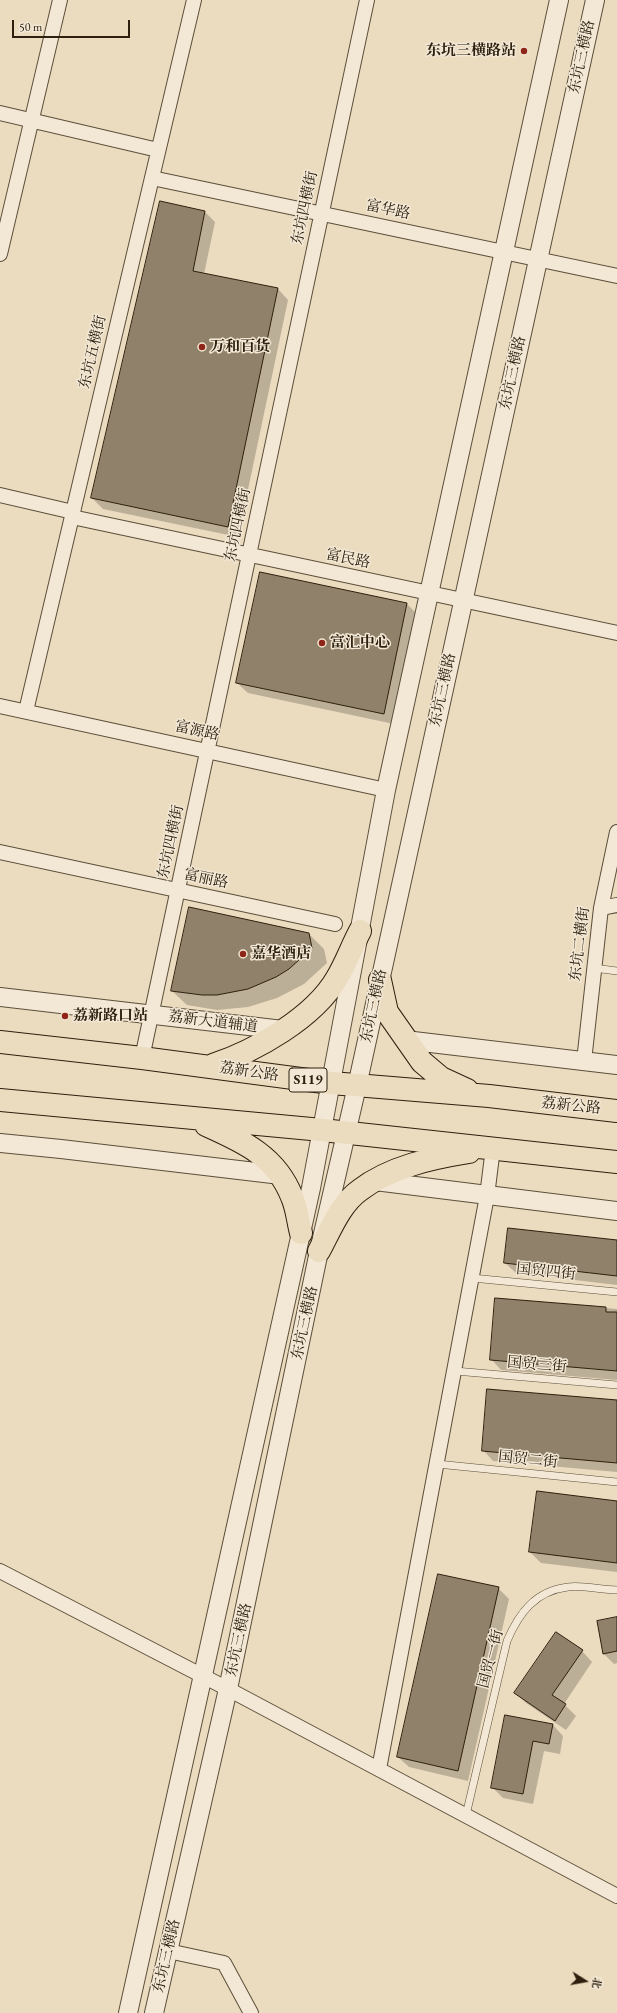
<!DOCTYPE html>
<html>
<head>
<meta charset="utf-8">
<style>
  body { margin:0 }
  #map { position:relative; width:617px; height:2013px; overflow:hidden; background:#ebdbbf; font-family:"EB Garamond","Noto Serif SC",serif }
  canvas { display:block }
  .north { position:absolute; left:565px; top:1961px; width:40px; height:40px; -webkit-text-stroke:3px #f2e8d5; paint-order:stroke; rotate:101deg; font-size:11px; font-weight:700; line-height:16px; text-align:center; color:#2d200e }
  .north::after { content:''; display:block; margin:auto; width:14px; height:18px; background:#2d200e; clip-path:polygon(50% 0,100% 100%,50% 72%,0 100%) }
  .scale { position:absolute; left:12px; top:20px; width:118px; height:18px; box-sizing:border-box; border:2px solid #2d200e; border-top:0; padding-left:5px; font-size:12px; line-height:14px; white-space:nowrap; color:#2d200e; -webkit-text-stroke:3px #f2e8d5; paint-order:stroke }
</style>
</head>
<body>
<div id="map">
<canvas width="617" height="2013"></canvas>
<div class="north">北</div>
<div class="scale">50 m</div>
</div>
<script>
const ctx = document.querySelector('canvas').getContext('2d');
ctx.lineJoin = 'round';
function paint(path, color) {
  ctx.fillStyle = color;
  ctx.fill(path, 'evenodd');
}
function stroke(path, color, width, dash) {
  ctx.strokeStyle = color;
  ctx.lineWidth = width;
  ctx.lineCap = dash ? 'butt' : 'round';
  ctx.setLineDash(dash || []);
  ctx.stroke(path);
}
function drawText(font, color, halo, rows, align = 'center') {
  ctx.font = font + ' "EB Garamond","Noto Serif SC",serif';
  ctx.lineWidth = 3;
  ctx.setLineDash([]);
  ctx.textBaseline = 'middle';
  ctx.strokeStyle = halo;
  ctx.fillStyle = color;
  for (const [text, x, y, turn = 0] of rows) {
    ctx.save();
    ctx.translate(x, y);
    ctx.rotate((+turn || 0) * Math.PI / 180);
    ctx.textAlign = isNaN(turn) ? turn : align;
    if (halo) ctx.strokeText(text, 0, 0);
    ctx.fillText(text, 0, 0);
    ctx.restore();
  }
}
const shadow = new Path2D(`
  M161 203 205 212 215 222 204 274 278 289 288 300 238 537 103 509 92 498Z
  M261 573 407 604 418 615 394 724 248 693 237 683Z
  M309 934 324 949 327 963 304 984 277 998 248 1007 217 1010 187 1005 172 991Z
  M617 1241V1285L516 1273 505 1263Z
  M496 1299 617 1309V1380L501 1370 491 1359Z
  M617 1401V1472L493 1461 483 1450Z
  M617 1502V1572L541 1563 530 1552Z
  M498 1588 509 1599 468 1781 409 1767 398 1757Z
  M617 1618V1663L614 1664 603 1653Z
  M582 1651 592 1662 564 1704 576 1716 566 1730 526 1703 516 1693Z
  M506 1716 553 1725 563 1736 560 1754 544 1751 533 1804 503 1798 492 1787Z`);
const building = new Path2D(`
  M160 201 205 211 193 271 278 288 228 527 91 498Z
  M260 572 407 603 384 714 236 683Z
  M189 907 309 933 312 948 289 969 276 977 248 989 217 995H202L171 991Z
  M508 1228 617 1240V1276L504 1263Z
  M495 1298 606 1307V1312H617V1371L490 1360Z
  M487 1389 617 1400V1463L482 1451Z
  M537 1491 617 1501V1563L529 1552Z
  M438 1574 499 1587 458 1771 397 1757Z
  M617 1617V1651L603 1654 597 1621Z
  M556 1632 583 1650 552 1695 566 1704 555 1721 514 1693Z
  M505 1715 553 1724 549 1744 533 1741 523 1794 491 1788Z`);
const service = new Path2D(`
  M594 968 617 971
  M472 1278 617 1292
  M455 1371 617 1385
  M437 1464 617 1482
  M466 1815 507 1641C519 1613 535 1591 568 1587 584 1585 601 1590 617 1590`);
const minor = new Path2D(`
  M0 113 158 150
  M152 178 617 276
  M0 254 60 0
  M0 495 73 512
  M72 517 617 633
  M0 706 386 790
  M26 711 194 0
  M0 852 335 924
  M601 908 617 905
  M142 1058 367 0
  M584 1061 601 908 617 832
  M0 1571 228 1689 617 1896
  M379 1769 487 1196 493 1148
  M168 1951 224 1963 251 2013`);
const tertiary = new Path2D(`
  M0 997 283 1030
  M405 1040 617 1065
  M0 1143 61 1149 281 1175
  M375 1181 617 1211
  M128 2013 311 1188 386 790 559 0
  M154 2013 228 1689 319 1251 357 1086 595 0`);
const primary = new Path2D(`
  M380 980 387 1012 422 1062 441 1078 467 1090
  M0 1042 142 1058 331 1083 489 1096 617 1111
  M213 1065C255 1051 314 1018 337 978 346 963 352 946 360 931
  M0 1100 322 1130 617 1162
  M206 1125C244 1142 276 1156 292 1197 297 1208 298 1222 301 1233
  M319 1251C330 1231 340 1204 360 1190 390 1167 432 1158 469 1152`);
const markers = [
  [524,51,4,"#8f2418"],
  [202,347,4,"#8f2418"],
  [322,643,4,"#8f2418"],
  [243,954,4,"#8f2418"],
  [65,1016,4,"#8f2418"]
];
const shields = [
  [308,1080,38]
];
const shieldNames = [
  ["S119",308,1080]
];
const poiNames = [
  ["东坑三横路站",516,51,"right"],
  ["万和百货",210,347],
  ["富汇中心",330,643],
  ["嘉华酒店",251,954],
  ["荔新路口站",73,1016]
];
const streetNames = [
  ["东坑三横路",582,57,-78],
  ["东坑四横街",305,208,-78],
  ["富华路",388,210,12],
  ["东坑五横街",93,352,-77],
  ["东坑三横路",513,373,-78],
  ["东坑四横街",238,525,-78],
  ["富民路",348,559,12],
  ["东坑三横路",443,690,-78],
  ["富源路",197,731,12],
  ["东坑四横街",171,842,-78],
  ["富丽路",206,879,12],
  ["东坑二横街",580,944,-83],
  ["东坑三横路",374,1006,-78],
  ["荔新大道辅道",213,1022,7],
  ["荔新公路",249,1072,8],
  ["荔新公路",571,1106,6],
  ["国贸四街",546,1272,6],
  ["东坑三横路",305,1323,-78],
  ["国贸三街",537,1365,5],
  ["国贸二街",528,1460,6],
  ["东坑三横路",239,1640,-78],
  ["国贸一街",491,1659,-75],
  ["东坑三横路",167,1956,-77]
];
paint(shadow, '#0003');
paint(building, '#90816a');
stroke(building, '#2d200e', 1);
stroke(service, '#5c4f3a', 8);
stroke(minor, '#5c4f3a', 16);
stroke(tertiary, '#5c4f3a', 20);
stroke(primary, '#2d200e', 24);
stroke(service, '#f2e8d5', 7);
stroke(minor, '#f2e8d5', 14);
stroke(tertiary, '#f2e8d5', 18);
stroke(primary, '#ebdbbf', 22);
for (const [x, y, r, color] of markers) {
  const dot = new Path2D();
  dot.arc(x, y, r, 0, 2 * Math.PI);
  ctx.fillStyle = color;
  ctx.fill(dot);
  stroke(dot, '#f2e8d5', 1.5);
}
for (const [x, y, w] of shields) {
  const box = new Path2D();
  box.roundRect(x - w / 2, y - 12, w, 24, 3);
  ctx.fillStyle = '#f2e8d5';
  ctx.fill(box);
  stroke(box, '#2d200e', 1);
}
drawText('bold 14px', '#2d200e', null, shieldNames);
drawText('bold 15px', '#2d200e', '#f2e8d5', poiNames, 'left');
drawText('15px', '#2d200e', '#f2e8d5', streetNames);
</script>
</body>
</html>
